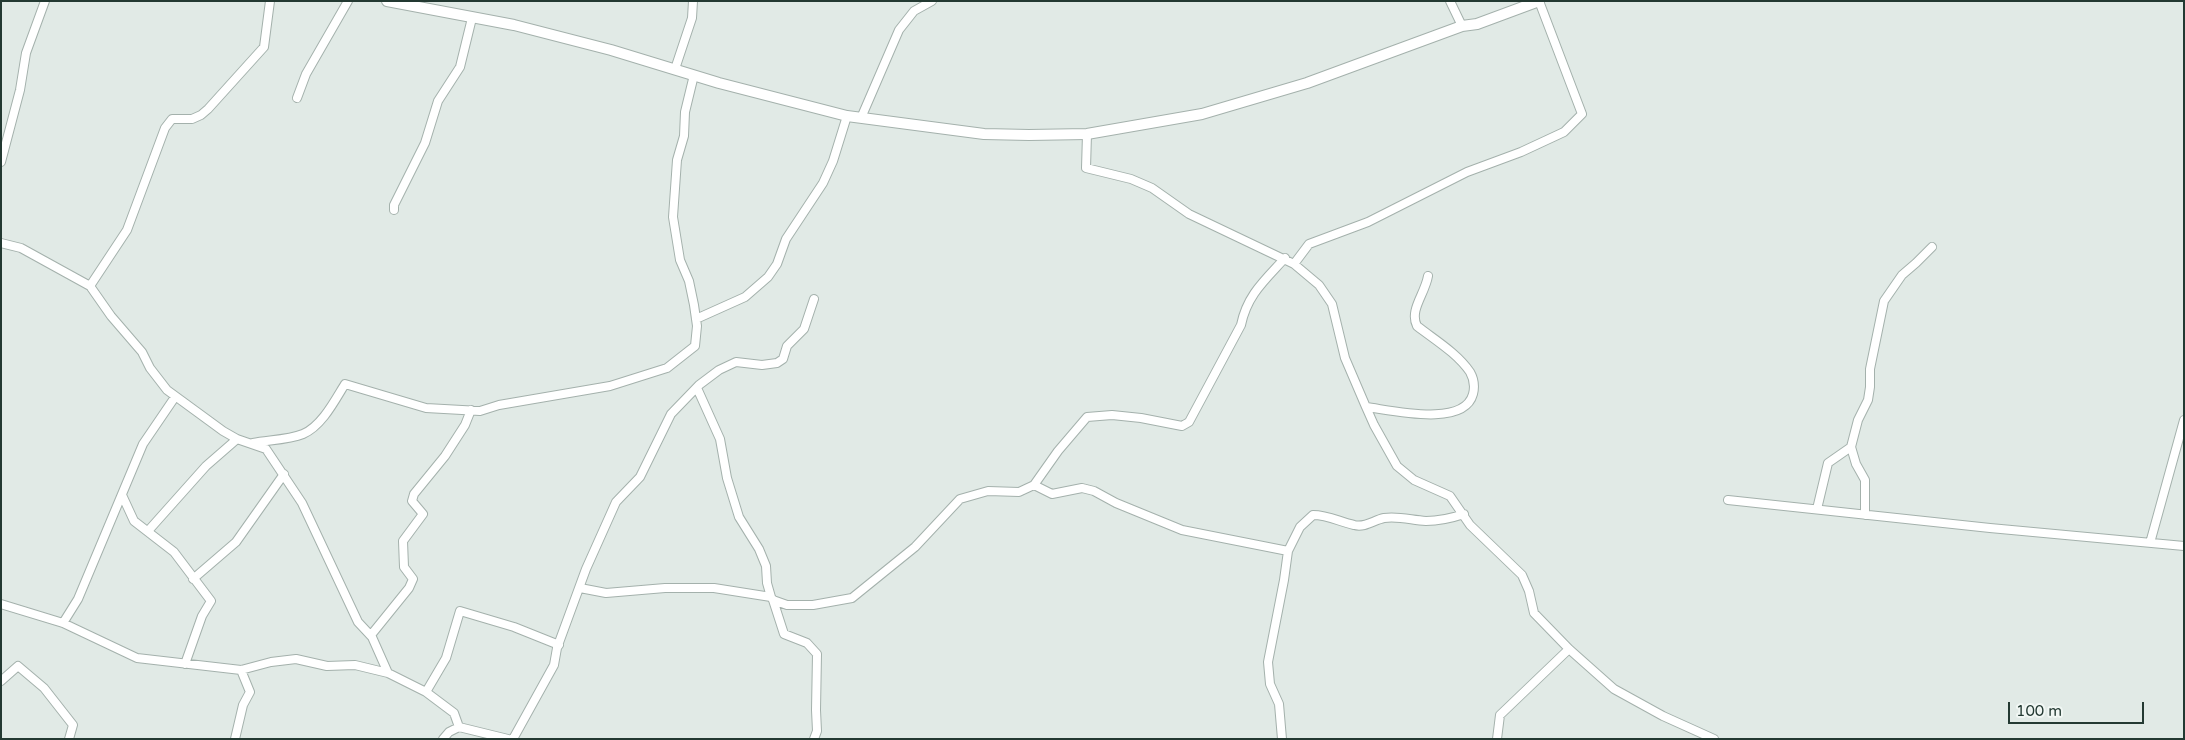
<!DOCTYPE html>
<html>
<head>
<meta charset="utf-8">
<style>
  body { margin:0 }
  #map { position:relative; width:2185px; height:740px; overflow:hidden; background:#e1eae6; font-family:"Varela Round",sans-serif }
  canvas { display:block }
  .frame { position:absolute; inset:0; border:2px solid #233932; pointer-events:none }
  .scale { position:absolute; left:2008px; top:702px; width:136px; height:22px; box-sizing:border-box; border:2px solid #233932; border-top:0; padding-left:6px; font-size:15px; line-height:18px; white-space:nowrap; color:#233932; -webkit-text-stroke:4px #f1f7f4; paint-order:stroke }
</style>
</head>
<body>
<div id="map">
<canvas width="2185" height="740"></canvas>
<div class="frame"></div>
<div class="scale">100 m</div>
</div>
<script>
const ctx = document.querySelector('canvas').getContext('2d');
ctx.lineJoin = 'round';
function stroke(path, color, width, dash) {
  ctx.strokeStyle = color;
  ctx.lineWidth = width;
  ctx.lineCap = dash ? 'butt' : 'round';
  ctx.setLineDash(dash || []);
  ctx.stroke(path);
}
const minor = new Path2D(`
  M1450 1 1462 26
  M675 69 692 18 693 1
  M297 98 306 74 348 1
  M861 118 899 30 914 11 932 1
  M1087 134 1086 168 1131 179 1152 188 1189 214 1294 264 1319 285 1332 304 1345 358 1366 407C1391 410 1464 428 1473 394 1475 386 1474 379 1470 372 1457 353 1435 340 1417 326 1409 310 1425 294 1428 276
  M1 162 20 90 26 53 45 1
  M394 210V205L425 143 438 101 460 67 472 18
  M1 243 21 248 90 286 127 230 165 128 172 119H192L201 115 208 109 264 47 270 1
  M1294 264 1309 244 1368 222 1467 172 1521 152 1564 132 1582 114 1539 1
  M90 286 111 316 142 352 150 368 167 390 223 431 237 439 266 449 302 503 358 622 372 637 388 673
  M696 319 745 297 768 277 777 264 786 239 823 183 833 161 847 116
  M697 388 720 439 727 478 739 517 759 549 766 566 767 583 771 597
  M1366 407 1374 425 1397 466 1414 480 1450 496 1470 525 1522 575 1529 591 1534 613 1569 649 1614 689 1663 716 1714 739
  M253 443C268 440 288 440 303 434 322 426 335 400 345 384L426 408 480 411 499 405 610 386 667 368 695 346 697 326 694 305 689 281 680 260 673 217 677 160 684 136 685 112 694 75
  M1851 447 1856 464 1865 480V515
  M1034 485 1052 494 1082 488 1094 491 1116 503 1182 530 1288 551
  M122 495 134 521 174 552 211 601 202 616 185 664
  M1728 500 1990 528 2184 546
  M1817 509 1828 463 1851 447 1858 420 1868 400 1870 387V369L1884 301 1902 275 1916 263 1932 247
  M148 531 206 466 237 439
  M2150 543 2184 420
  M193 579 236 542 284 474
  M580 588 606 593 665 588H714L771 597 773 600 787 605H813L852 598 915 547 960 499 988 491 1019 492 1034 485 1058 451 1087 417 1112 415 1141 418 1182 426 1189 422 1241 325C1247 295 1265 280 1285 258
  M773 600 784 634 807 643 817 654 816 710 817 731 814 739
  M1 604 63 623 137 658 241 670 271 662 296 659 327 666 355 665 388 673 426 692 454 713 459 727 449 732 443 739
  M63 623 78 599 143 444 175 397
  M371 635 409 588 413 579 404 567 403 541 423 514 412 501 414 494 445 456 465 425 471 410
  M1 681 18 666 44 688 73 725 69 739
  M426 692 446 658 460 611 514 627 559 645
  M459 727 508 739
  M235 739 243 705 250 692 241 670
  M513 739 554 665 557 648 586 569 616 502 640 477 671 414 699 385 719 370 736 362 762 365 777 363 783 359 787 346 804 329 814 299
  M1282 739 1279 704 1270 684 1268 662 1284 580 1288 551 1300 527 1313 515C1328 515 1340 522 1354 525 1365 528 1374 520 1384 518 1399 516 1411 520 1426 521 1439 521 1452 518 1464 514
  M1497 739 1500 715 1569 649`);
const tertiary = new Path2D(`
  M387 1 514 25 611 50 719 83 847 116 984 134 1029 135 1087 134 1202 114 1307 83 1462 26 1477 24 1539 1`);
stroke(minor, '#a4b1ac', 10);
stroke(tertiary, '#a4b1ac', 12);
stroke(minor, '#fff', 8);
stroke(tertiary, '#fff', 10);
</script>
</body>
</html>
